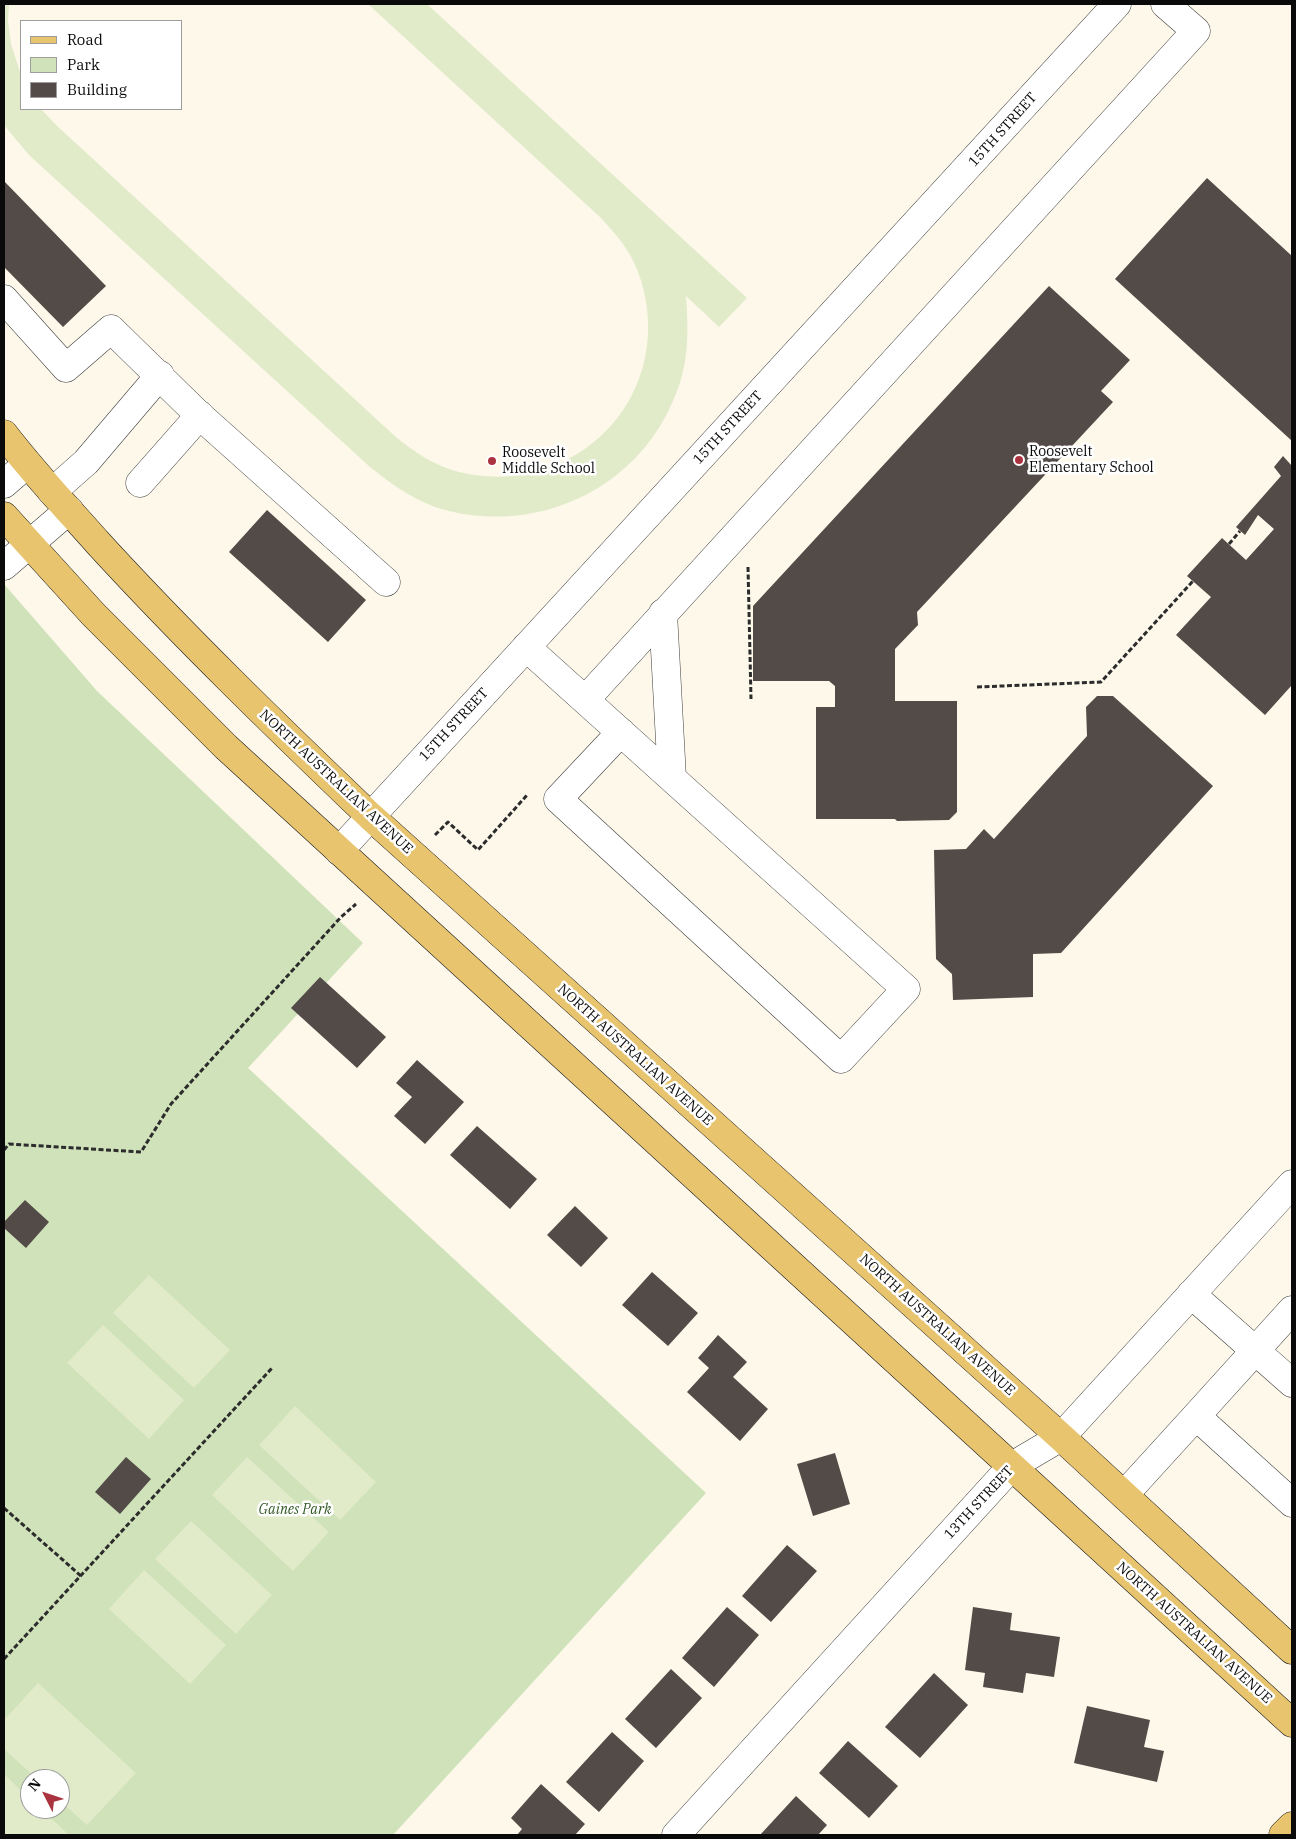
<!DOCTYPE html>
<html>
<head>
<meta charset="utf-8">
<style>
  body { margin:0 }
  #map { position:relative; width:1296px; height:1839px; overflow:hidden; background:#fdf8ea; font-family:"IBM Plex Serif",serif }
  canvas { display:block }
  .frame { position:absolute; inset:0; border:5px solid #0a0a0a; pointer-events:none }
  .legend { position:absolute; left:20px; top:20px; width:162px; height:90px; box-sizing:border-box; background:#fff; border:1px solid #9d9d9d; margin:0; padding:6px 9px; list-style:none; font-size:15px; color:#0a0a0a }
  .legend li { display:flex; align-items:center; gap:10px; height:25px }
  .legend b { width:25px; border:1px solid #9d9d9d }
  .north { position:absolute; left:20px; top:1769px; width:50px; height:50px; box-sizing:border-box; background:#fff; border:1px solid #9d9d9d; border-radius:50%; rotate:311deg; font-size:14px; font-weight:700; line-height:20px; text-align:center; color:#0a0a0a }
  .north::after { content:''; display:block; margin:auto; width:18px; height:22px; background:#a9343f; clip-path:polygon(50% 0,100% 100%,50% 72%,0 100%) }
</style>
</head>
<body>
<div id="map">
<canvas width="1296" height="1839"></canvas>
<div class="frame"></div>
<ul class="legend">
<li><b style="height:6px;background:#e8c46f"></b>Road</li>
<li><b style="height:14px;background:#d0e2b9"></b>Park</li>
<li><b style="height:14px;background:#524b48"></b>Building</li>
</ul>
<div class="north">N</div>
</div>
<script>
const ctx = document.querySelector('canvas').getContext('2d');
ctx.lineJoin = 'round';
function paint(path, color) {
  ctx.fillStyle = color;
  ctx.fill(path, 'evenodd');
}
function stroke(path, color, width, dash) {
  ctx.strokeStyle = color;
  ctx.lineWidth = width;
  ctx.lineCap = dash ? 'butt' : 'round';
  ctx.setLineDash(dash || []);
  ctx.stroke(path);
}
function drawText(font, color, halo, rows, align = 'center') {
  ctx.font = font + ' "IBM Plex Serif",serif';
  ctx.lineWidth = 5;
  ctx.setLineDash([]);
  ctx.textBaseline = 'middle';
  ctx.strokeStyle = halo;
  ctx.fillStyle = color;
  for (const [text, x, y, turn = 0] of rows) {
    ctx.save();
    ctx.translate(x, y);
    ctx.rotate((+turn || 0) * Math.PI / 180);
    ctx.textAlign = isNaN(turn) ? turn : align;
    if (halo) ctx.strokeText(text, 0, 0);
    ctx.fillText(text, 0, 0);
    ctx.restore();
  }
}
const green = new Path2D(`
  M4 584 97 691 363 943 248 1068 706 1493 393 1835H4ZM30 1779H60V1809H30Z`);
const pitch = new Path2D(`
  M4 4H9L8 21 11 44 21 75V109H41L56 125 397 438C416 453 435 466 459 472 552 495 644 430 648 333 649 306 643 277 629 253 621 240 611 229 601 218L368 4H427L747 298 719 327 686 296C688 324 689 352 681 379 651 480 549 535 449 511 419 504 394 486 370 467L29 155 4 125Z
  M149 1275 230 1350 194 1388 113 1313Z
  M103 1325 184 1400 149 1439 67 1363Z
  M295 1406 376 1482 340 1520 259 1445Z
  M247 1457 329 1532 293 1571 212 1495Z
  M191 1521 272 1595 236 1634 155 1559Z
  M144 1570 226 1645 190 1684 109 1609Z
  M38 1683 136 1773 87 1825 60 1801V1779H37L4 1749V1720Z
  M4 1774 30 1799V1809H41L69 1835H4Z`);
const building = new Path2D(`
  M1207 178 1292 256V441L1115 279Z
  M4 181 106 286 63 327 4 267Z
  M1049 286 1130 360 1101 391 1113 402 917 612 918 625 895 649V701H957V812L949 820 897 821 895 819H816V707H835V686L829 681H753V606Z
  M1283 456 1292 466V685L1265 715 1176 635 1211 597 1187 576 1222 538 1246 560 1274 529 1258 515 1245 535 1236 527 1281 476 1274 467Z
  M267 510 366 600 328 642 229 552Z
  M1097 696H1113L1213 786 1061 953 1033 954V997L953 1000 952 974 936 959 934 850 966 849 984 829 994 839 1087 736 1086 707Z
  M320 977 386 1037 357 1068 291 1008Z
  M417 1060 464 1102 425 1144 394 1116 412 1097 396 1083Z
  M477 1126 537 1179 510 1209 450 1155Z
  M25 1200 49 1222 26 1248 4 1228V1222Z
  M575 1206 608 1238 581 1267 547 1235Z
  M652 1272 698 1313 668 1346 622 1305Z
  M718 1335 747 1362 733 1377 768 1409 740 1441 687 1392 709 1368 698 1358Z
  M835 1453 850 1504 813 1516 797 1464Z
  M126 1457 151 1479 120 1514 95 1492Z
  M787 1545 817 1571 771 1622 742 1596Z
  M727 1607 759 1635 714 1687 682 1658Z
  M973 1607 1012 1613 1010 1630 1060 1637 1054 1677 1026 1673 1023 1693 983 1687 985 1673 965 1670Z
  M671 1669 702 1698 656 1748 625 1719Z
  M934 1673 968 1705 920 1758 885 1727Z
  M1087 1706 1150 1720 1144 1747 1164 1751 1157 1782 1074 1763Z
  M612 1732 644 1761 599 1812 566 1782Z
  M848 1741 898 1786 869 1818 819 1773Z
  M541 1784 585 1824 575 1835H517L522 1829 511 1818Z
  M796 1796 827 1825 818 1835H760Z`);
const path = new Path2D(`
  M1229 544 1240 531
  M748 567 751 699
  M977 687 1101 682 1193 581
  M435 835 448 822 478 850 528 794
  M4 1150 9 1144 141 1152 171 1104 341 917 356 904
  M4 1508 81 1576
  M4 1659 272 1368`);
const minor = new Path2D(`
  M4 299 66 368 111 329 197 413 386 582
  M140 483 200 415
  M4 484 27 464
  M52 492 86 462 160 375
  M4 566 69 510
  M663 613 672 778
  M526 647 906 989 841 1059 558 799 621 732
  M585 700 1196 31 1165 4
  M339 851 1117 4
  M1191 1294 1292 1383
  M1196 1416 1292 1310
  M1124 1495 1196 1416 1292 1503
  M676 1835 1012 1466 1061 1437 1292 1184`);
const major = new Path2D(`
  M4 434C33 472 66 507 98 543 185 638 277 727 370 816L1061 1437 1292 1650
  M4 516 93 614 226 747 1292 1723
  M1283 1835 1292 1826`);
const markers = [
  [1019,460,5,"#a9343f"],
  [492,461,5,"#a9343f"]
];
const streetNames = [
  ["15TH STREET",1003,130,-48],
  ["15TH STREET",728,428,-47],
  ["15TH STREET",454,725,-47],
  ["NORTH AUSTRALIAN AVENUE",336,782,43],
  ["NORTH AUSTRALIAN AVENUE",635,1055,42],
  ["NORTH AUSTRALIAN AVENUE",937,1325,42],
  ["13TH STREET",979,1503,-47],
  ["NORTH AUSTRALIAN AVENUE",1194,1633,42]
];
const poiNames = [
  ["Roosevelt",1029,452],
  ["Elementary School",1029,468],
  ["Roosevelt",502,453],
  ["Middle School",502,469]
];
const parkNames = [
  ["Gaines Park",295,1510]
];
paint(green, '#d0e2b9');
paint(pitch, '#e1ebc9');
paint(building, '#524b48');
stroke(minor, '#3d3d3d', 29);
stroke(major, '#1b1b1b', 29);
stroke(path, '#2c2c2c', 3, [5, 2.5]);
stroke(minor, '#fff', 28);
stroke(major, '#e8c46f', 28);
for (const [x, y, r, color] of markers) {
  const dot = new Path2D();
  dot.arc(x, y, r, 0, 2 * Math.PI);
  ctx.fillStyle = color;
  ctx.fill(dot);
  stroke(dot, '#fff', 2);
}
drawText('14px', '#0a0a0a', '#fff', streetNames);
drawText('14px', '#0a0a0a', '#fff', poiNames, 'left');
drawText('italic 14px', '#315924', '#fff', parkNames);
</script>
</body>
</html>
